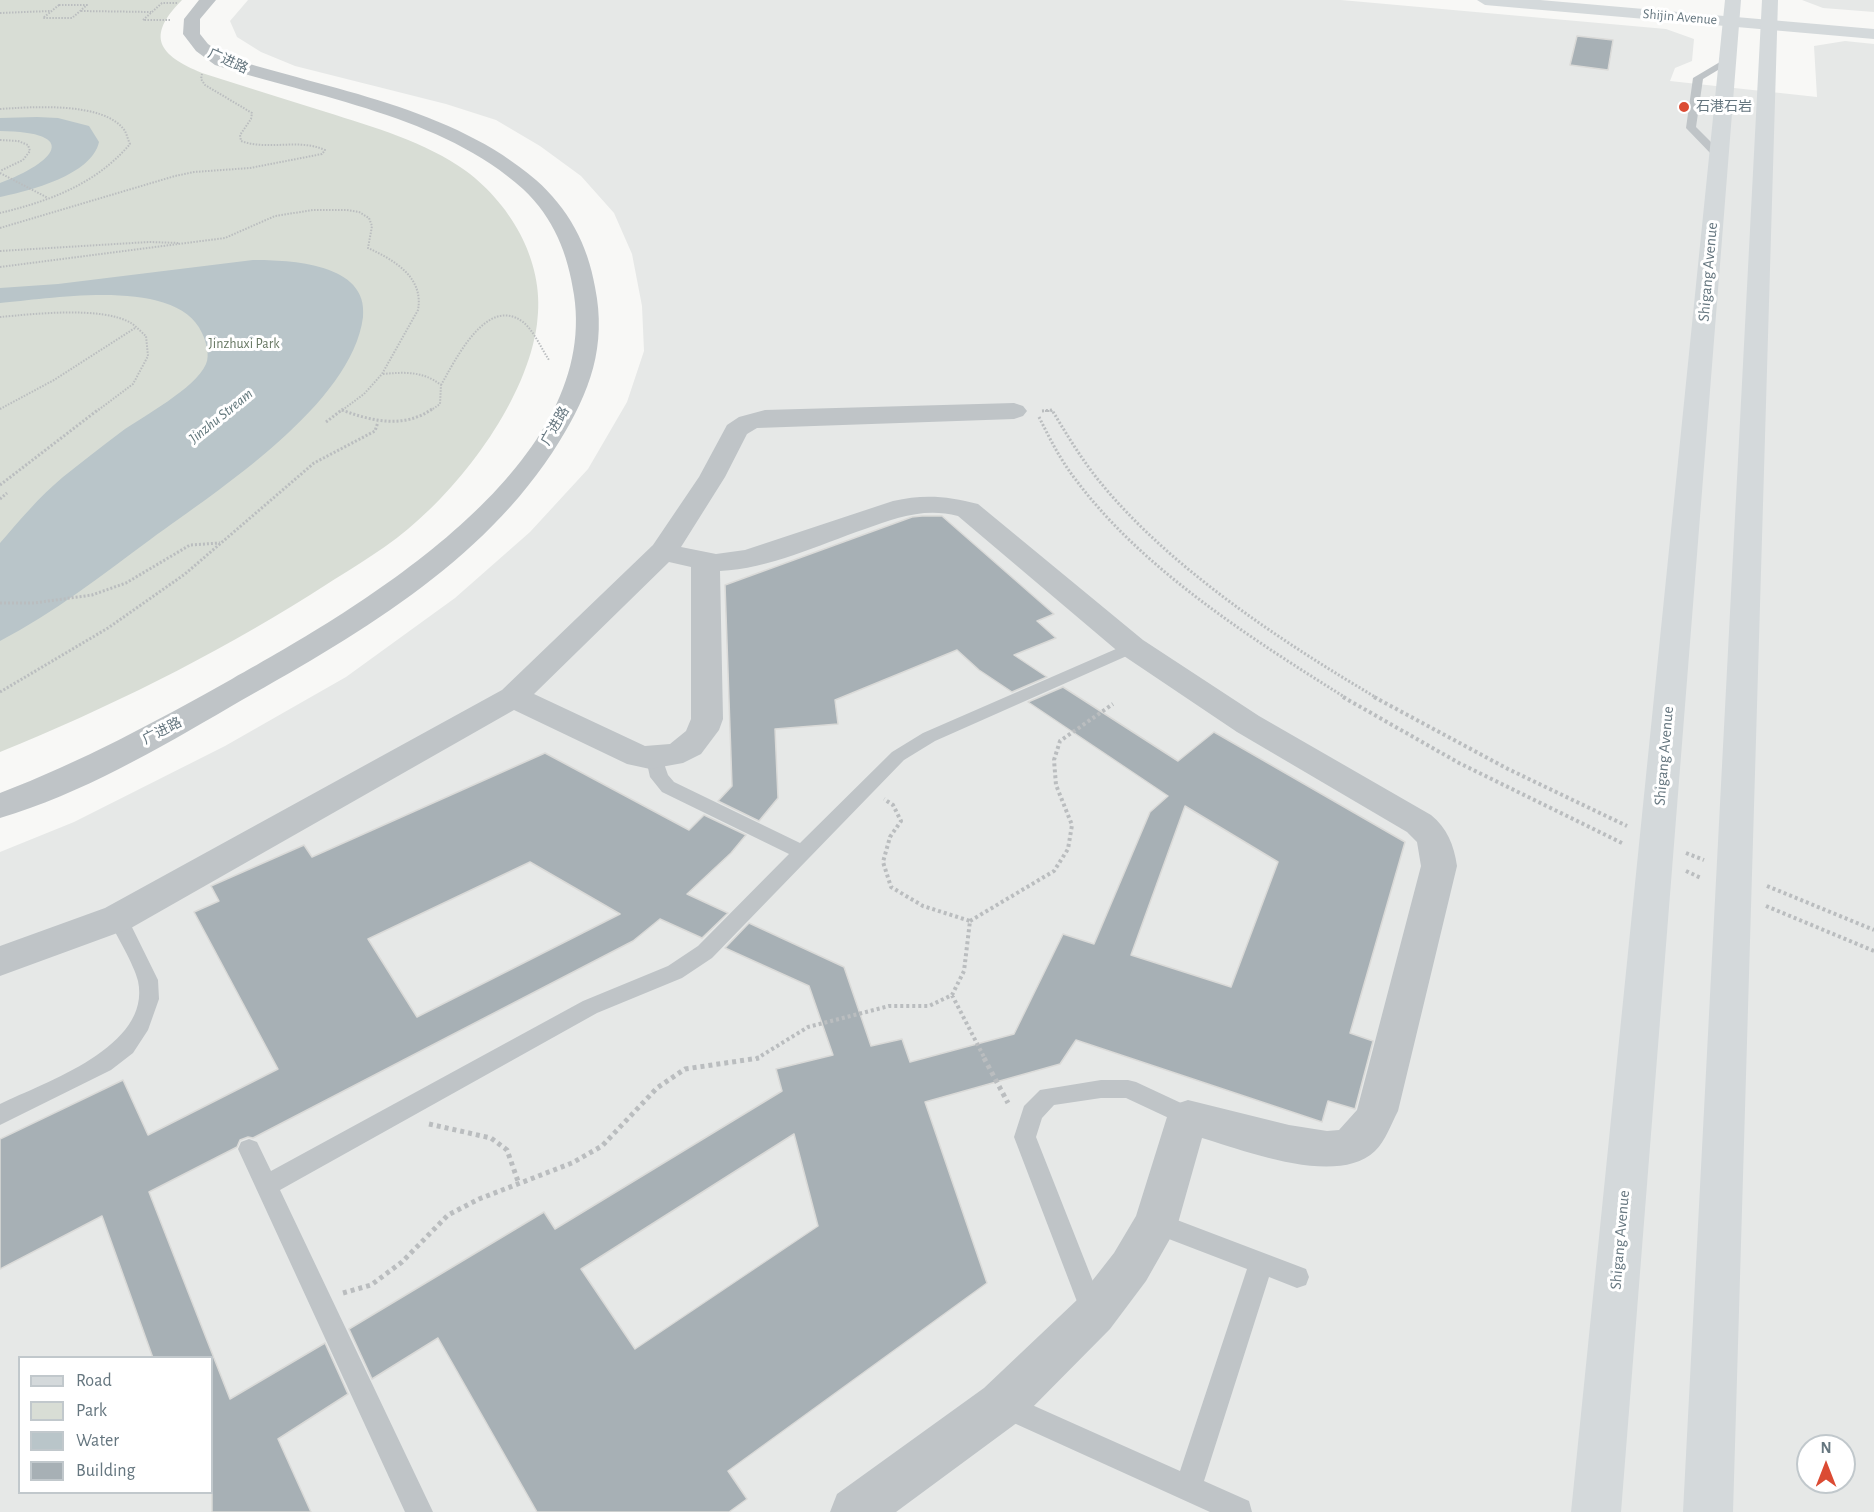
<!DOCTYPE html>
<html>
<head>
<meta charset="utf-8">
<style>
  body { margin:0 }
  #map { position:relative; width:1874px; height:1512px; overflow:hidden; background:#f8f8f6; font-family:"Alegreya Sans",sans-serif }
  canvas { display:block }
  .legend { position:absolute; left:18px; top:1356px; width:195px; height:138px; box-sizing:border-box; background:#fff; border:2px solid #c1c8cc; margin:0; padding:8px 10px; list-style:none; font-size:18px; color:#65767f }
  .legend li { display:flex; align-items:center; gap:12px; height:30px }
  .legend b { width:30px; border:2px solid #c1c8cc }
  .north { position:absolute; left:1796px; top:1434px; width:60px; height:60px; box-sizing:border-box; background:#fff; border:2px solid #c1c8cc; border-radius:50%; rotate:0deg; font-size:16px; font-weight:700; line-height:24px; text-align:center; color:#65767f }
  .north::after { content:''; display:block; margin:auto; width:21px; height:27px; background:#db4b33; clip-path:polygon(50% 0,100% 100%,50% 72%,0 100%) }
</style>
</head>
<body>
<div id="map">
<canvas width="1874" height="1512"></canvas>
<ul class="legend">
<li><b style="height:8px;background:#d4d9db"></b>Road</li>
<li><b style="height:16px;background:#d8ddd5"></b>Park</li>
<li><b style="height:16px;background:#b9c5c9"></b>Water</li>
<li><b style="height:16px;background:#a7b0b5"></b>Building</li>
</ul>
<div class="north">N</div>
</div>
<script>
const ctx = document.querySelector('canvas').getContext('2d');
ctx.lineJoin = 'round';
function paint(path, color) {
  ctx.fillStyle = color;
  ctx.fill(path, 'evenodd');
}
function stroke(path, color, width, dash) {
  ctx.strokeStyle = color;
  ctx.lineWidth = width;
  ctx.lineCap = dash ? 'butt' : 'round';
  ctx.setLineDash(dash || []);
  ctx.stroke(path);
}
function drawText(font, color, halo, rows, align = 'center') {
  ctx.font = font + ' "Alegreya Sans","Noto Sans SC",sans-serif';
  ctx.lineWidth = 6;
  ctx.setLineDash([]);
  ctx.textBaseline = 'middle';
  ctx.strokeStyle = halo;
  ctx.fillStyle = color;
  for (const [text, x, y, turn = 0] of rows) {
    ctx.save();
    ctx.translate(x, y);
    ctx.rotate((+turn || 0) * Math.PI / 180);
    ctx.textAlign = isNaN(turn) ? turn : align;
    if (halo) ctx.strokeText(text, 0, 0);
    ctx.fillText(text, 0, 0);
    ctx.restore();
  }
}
const built = new Path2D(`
  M248 0H1341L1666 29 1694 39 1692 61 1675 68 1670 81 1817 97 1814 46 1845 41 1874 44V1512H0V852L74 822 225 746 346 677 455 598 530 532 588 469 627 402 644 351 642 306 632 254 614 213 581 176 540 146 496 120 446 104 295 66 261 52 237 37 230 21ZM20 1358H212V1492H20ZM1808 1446H1844V1482H1808Z
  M1802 0H1874V12L1823 8Z`);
const green = new Path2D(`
  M0 0H182C145 37 159 55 202 73 243 86 284 99 326 112 373 127 426 142 466 171 513 206 546 265 537 324 527 398 465 482 408 529 378 554 342 574 310 595 211 657 108 708 0 752Z`);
const water = new Path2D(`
  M37 117 58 118 89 126 99 142C92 175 29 191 0 197V183C56 162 81 132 0 131V118Z
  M253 260C290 260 369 263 363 317 352 404 218 490 151 539 102 575 54 613 0 641V543C20 520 39 497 63 477 82 462 101 447 121 432 143 416 195 389 206 364 210 355 206 341 202 333 177 276 50 299 0 303V288L58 284Z`);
const building = new Path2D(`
  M1577 36 1613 40 1608 70 1570 65Z
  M922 516H942L1054 614 1037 621 1056 638 1014 655 1047 677 1012 692 979 670 957 650 835 700 838 724 775 729 778 798 759 821 718 801 732 786 725 585 912 517Z
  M1063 687 1178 761 1214 732 1405 842 1350 1033 1373 1041 1355 1109 1328 1101 1322 1122 1076 1040 1060 1064 925 1102 987 1283 728 1471 747 1499 729 1512H537L438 1338 372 1379 349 1329 544 1212 555 1229 782 1091 776 1069 833 1055 809 986 725 948 749 923 844 967 871 1046 902 1039 910 1062 1014 1034 1063 934 1094 944 1150 812 1168 796 1028 702ZM1185 806 1278 862 1231 987 1131 955ZM794 1134 818 1226 635 1349 581 1269Z
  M545 753 689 830 704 815 746 835 731 853 687 894 728 913 702 938 660 919 633 941 253 1138 248 1137 240 1140 237 1147 149 1192 230 1399 325 1343 348 1394 278 1439 311 1512H212V1358H153L102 1216 0 1269V1139L123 1080 148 1135 278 1069 194 912 219 901 211 886 304 845 312 857ZM530 862 620 914 417 1017 368 939Z`);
const pathFar3 = new Path2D(`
  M59 5H87L72 18H43Z
  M81 11 151 12
  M0 13 50 11
  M170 20H143L162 3H178
  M0 109C31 107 105 101 125 131 127 135 128 140 130 144 96 184 50 201 0 213
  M0 140 18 141 28 145 30 151 23 160 0 171
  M0 173 48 198
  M0 228 175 176 194 172 250 168 322 154 325 150C298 138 269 151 241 141L240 135 251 119 252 113 205 85 201 79 202 74
  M0 251 149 242 179 243
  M0 267 225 238 275 216 313 210H347L359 212 369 218 372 226 368 248C394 260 424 277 418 310L382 374 364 394 341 411
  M0 317C34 314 102 306 131 323 136 326 141 332 146 336L148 356 133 384 97 411
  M383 374C405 372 423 371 441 385L440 404 430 411
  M441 385C454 363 486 294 523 322 534 331 541 348 549 360
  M0 409 54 380 135 328
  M342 410 345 411
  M1042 411H1053`);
const pathFar2 = new Path2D(`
  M342 410C371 421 404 429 432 409
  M1042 411 1052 410C1067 435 1082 460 1100 482 1170 568 1282 642 1377 698
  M1039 417C1050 439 1061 461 1076 480 1143 570 1252 639 1346 698
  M326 422 343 409
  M0 485 99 409
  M0 499 7 493
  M0 603H34L92 595 126 583 190 545 220 543
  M0 692 108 628 185 574 314 463 375 431 378 422`);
const pathFar1 = new Path2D(`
  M1343 697 1459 763 1624 844
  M1374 697 1508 769 1627 826
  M1686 853 1704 860
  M1686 871 1701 878
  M1767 886 1874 930
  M1766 906 1874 951
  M970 921 1054 871 1068 849 1072 825 1056 785 1054 760 1060 741 1113 704
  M952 995 985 1059
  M756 1059 808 1027 889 1006H929L952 995 964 971 970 921 923 906 891 887 883 862 890 837 901 821 893 805 884 799`);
const path = new Path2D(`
  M984 1058 1008 1103
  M429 1124 491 1138 507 1150 519 1184
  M343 1293 371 1285 402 1262 448 1215 479 1199 572 1163 602 1146 657 1088 685 1069 759 1058`);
const service = new Path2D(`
  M1725 59 1733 61 1703 79 1696 127 1722 153V157H1714L1686 128 1693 78Z
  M1132 642 1138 643 1140 647 1138 651 935 741 904 760 712 958 682 978 597 1013 280 1190 433 1512H405L238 1149 241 1142 249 1139 257 1142 271 1171 583 1001 668 966 698 946 789 854 662 792 650 777 646 759 649 755 655 753 661 755 668 775 674 782 800 843 892 752 923 733Z
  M118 910 125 913 158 980 159 999 148 1030 133 1053 111 1070 0 1125V1104C45 1082 152 1047 138 981 134 964 116 935 108 918L111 913Z
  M1101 1080H1128L1136 1082 1196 1110 1199 1117 1196 1124 1188 1127 1126 1098H1101L1054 1105 1042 1118 1036 1137 1105 1312 1102 1320 1093 1324 1084 1320 1081 1312 1014 1137 1024 1106 1040 1090Z
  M1156 1212 1306 1269 1309 1277 1306 1285 1297 1288 1269 1277 1204 1481 1249 1501 1252 1512H1210L994 1414 990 1405 994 1396 1003 1392 1180 1471 1247 1269 1148 1231 1144 1223 1148 1215Z`);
const minor = new Path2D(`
  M1014 403 1023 406 1027 411 1023 416 1014 419 757 428 747 434 725 477 681 547 716 554 745 550 893 501C923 494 948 496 978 504L1143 640 1259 716 1431 815C1447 828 1454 845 1457 866L1398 1111C1391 1124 1386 1140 1375 1151 1337 1187 1246 1151 1202 1138L1178 1223 1171 1237 1146 1281 1110 1329 1018 1422 896 1512H830L837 1494 984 1388 1078 1299 1114 1253 1136 1216 1167 1117 1173 1105 1188 1100 1289 1125 1327 1131 1339 1130 1357 1110 1421 866 1417 842 1407 832 1237 732 1121 654 958 516C924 507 896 518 865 529 818 545 769 569 720 571L723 719 719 730 701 754 683 763 650 769 627 764 514 710 131 928 0 976V946L105 908 502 690 653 545 699 477 727 425 739 417 765 410ZM669 562 691 567V719L686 731 670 744 645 746 534 694Z`);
const tertiary = new Path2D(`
  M199 0H216L200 19V34L208 44 227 57C330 90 452 107 536 180 568 208 588 245 595 287 607 346 590 392 559 442 483 565 352 638 230 707 158 749 81 794 0 818V793C81 762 157 721 232 679 359 608 600 468 574 295 568 254 554 218 523 189 443 116 315 97 215 65L196 51 183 34 184 19Z`);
const secondary = new Path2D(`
  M1477 0H1540L1874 29V39L1485 5Z`);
const primary = new Path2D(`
  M1725 0H1741L1621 1512H1571Z
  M1762 0H1778L1733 1512H1683Z`);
const markers = [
  [1684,107,6,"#db4b33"]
];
const farStreetnames = [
  ["Shijin Avenue",1680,17,5],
  ["广进路",228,61,24],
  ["广进路",555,426,-60],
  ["广进路",162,731,-27]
];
const farPoinames = [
  ["石港石岩",1696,107]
];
const farParknames = [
  ["Jinzhuxi Park",244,344]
];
const farWaternames = [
  ["Jinzhu Stream",221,416,-39]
];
const streetNames = [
  ["Shigang Avenue",1708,272,-85],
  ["Shigang Avenue",1664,756,-85],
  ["Shigang Avenue",1620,1240,-85]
];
paint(built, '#e6e8e7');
paint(green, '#d8ddd5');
paint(water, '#b9c5c9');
paint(building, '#a7b0b5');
stroke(building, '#dadad8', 1.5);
stroke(pathFar3, '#babdbf', 2, [1.5, 1.5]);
stroke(pathFar2, '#babdbf', 3, [2, 2]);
stroke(pathFar1, '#babdbf', 4, [3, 3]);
stroke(path, '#babdbf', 5, [4, 4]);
paint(service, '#bfc4c7');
paint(minor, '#bfc4c7');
paint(tertiary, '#bfc4c7');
paint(secondary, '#d4d9db');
paint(primary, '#d4d9db');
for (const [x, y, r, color] of markers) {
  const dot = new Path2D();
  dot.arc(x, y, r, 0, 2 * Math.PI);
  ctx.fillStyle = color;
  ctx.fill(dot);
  stroke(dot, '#fff', 2);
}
drawText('14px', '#65767f', '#fff', farStreetnames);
drawText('14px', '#65767f', '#fff', farPoinames, 'left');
drawText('14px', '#687863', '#fff', farParknames);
drawText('italic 15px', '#5f7579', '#fff', farWaternames);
drawText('16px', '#65767f', '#fff', streetNames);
</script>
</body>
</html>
